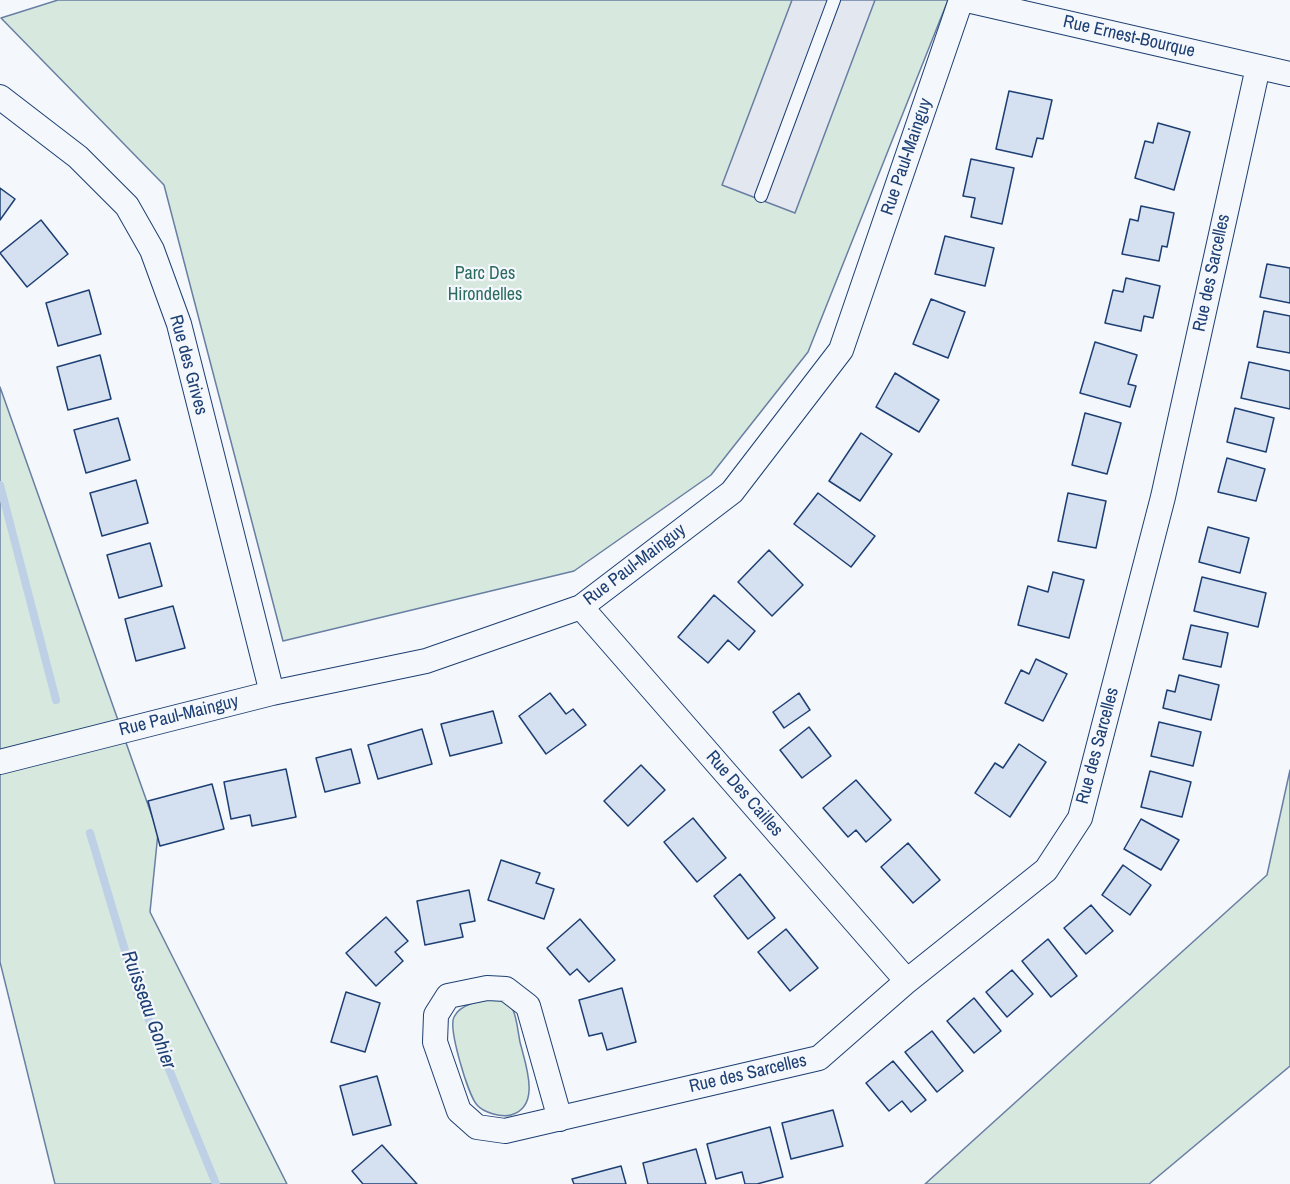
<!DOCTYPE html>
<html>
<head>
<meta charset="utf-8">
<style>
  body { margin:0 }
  canvas { display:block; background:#f4f7fb }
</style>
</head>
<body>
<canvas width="1290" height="1184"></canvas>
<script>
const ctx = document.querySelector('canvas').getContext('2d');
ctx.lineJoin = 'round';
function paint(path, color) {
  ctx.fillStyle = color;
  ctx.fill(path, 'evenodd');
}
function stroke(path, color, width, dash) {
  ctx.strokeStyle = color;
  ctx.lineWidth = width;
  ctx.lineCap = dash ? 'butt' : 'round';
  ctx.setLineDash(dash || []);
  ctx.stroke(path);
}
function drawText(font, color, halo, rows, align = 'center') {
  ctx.font = font + ' "Archivo Narrow",sans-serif';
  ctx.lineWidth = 4.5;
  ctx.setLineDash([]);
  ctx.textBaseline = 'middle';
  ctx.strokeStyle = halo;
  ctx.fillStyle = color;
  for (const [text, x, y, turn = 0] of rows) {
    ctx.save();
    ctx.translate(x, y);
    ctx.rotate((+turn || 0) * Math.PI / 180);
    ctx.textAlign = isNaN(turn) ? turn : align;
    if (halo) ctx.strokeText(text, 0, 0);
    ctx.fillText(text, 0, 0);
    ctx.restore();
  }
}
const green = new Path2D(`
  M58 0H948L808 352 711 475 574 571 283 641 164 185 1 18Z
  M0 387 158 833 150 912 287 1184H55L0 962Z
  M1290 770V1066L1149 1184H925L1267 875Z
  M494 999C501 1000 509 1003 513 1010 517 1019 518 1032 520 1042 525 1063 542 1106 511 1115 501 1118 483 1112 477 1105 468 1095 448 1028 454 1017 460 1004 481 1000 494 999Z`);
const parking = new Path2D(`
  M792 0H875L795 213 722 185Z`);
const stream = new Path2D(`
  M0 485 56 700
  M90 833 137 991 216 1184`);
const building = new Path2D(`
  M1009 91 1052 100 1043 139 1037 138 1032 157 996 149Z
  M1158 123 1190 132 1174 190 1135 178 1145 141 1153 143Z
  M971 159 1014 168 1002 224 971 217 975 198 963 196Z
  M0 188 15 199 0 220Z
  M1141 206 1174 213 1167 247 1162 246 1159 261 1122 254 1130 219 1138 221Z
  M41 220 68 254 27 287 0 253Z
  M945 236 994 248 985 286 935 274Z
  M1267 264 1290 268V303L1260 297Z
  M1126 278 1160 286 1153 318 1144 316 1141 331 1105 323 1113 290 1123 292Z
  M89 290 101 334 58 346 46 303Z
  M931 299 965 312 948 358 913 344Z
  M1264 311 1290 316V353L1257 347Z
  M1095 342 1137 355 1128 384 1136 386 1130 407 1080 393Z
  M100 355 111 399 68 410 57 367Z
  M1249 362 1290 371V409L1241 398Z
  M895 373 939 400 919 432 876 407Z
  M1235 408 1274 418 1266 452 1227 442Z
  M1085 413 1121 423 1107 474 1072 465Z
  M118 418 130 460 86 473 74 430Z
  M861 433 892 454 860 501 829 481Z
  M1227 458 1265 469 1256 501 1218 492Z
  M136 480 148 523 102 536 90 493Z
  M818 493 875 536 851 567 794 524Z
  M1068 493 1106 501 1096 548 1058 541Z
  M1208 527 1249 538 1240 573 1199 562Z
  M150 543 162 586 119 598 107 555Z
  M769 550 803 585 772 616 738 582Z
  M1053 572 1084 580 1069 638 1018 625 1028 586 1048 592Z
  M1202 577 1266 593 1258 627 1194 611Z
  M714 595 755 631 739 650 728 640 708 663 678 637Z
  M173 606 185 648 136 661 125 619Z
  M1191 625 1228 633 1221 667 1183 659Z
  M1036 659 1067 674 1043 721 1005 703 1021 670 1029 674Z
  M1179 675 1219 685 1211 720 1163 708 1167 690 1175 692Z
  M550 693 566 714 573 709 586 725 546 754 519 716Z
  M799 693 810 710 784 728 773 712Z
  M493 711 502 743 450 756 441 724Z
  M1159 722 1201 732 1193 766 1151 756Z
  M809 727 831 756 802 778 780 750Z
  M422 729 432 764 378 779 368 745Z
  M1019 744 1046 762 1010 817 975 793 995 763 1003 768Z
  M351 749 360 783 325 792 316 758Z
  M641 765 665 790 628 826 604 801Z
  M286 769 296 817 252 826 250 815 231 819 224 782Z
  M1150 771 1191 782 1182 817 1141 807Z
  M856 780 891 820 866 842 856 830 848 837 823 808Z
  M212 784 224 829 160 846 148 801Z
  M693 818 726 858 697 882 664 842Z
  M1141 819 1179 840 1161 870 1124 849Z
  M908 843 940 880 913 903 881 867Z
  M501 860 540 873 536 883 554 889 544 919 488 900Z
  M1123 865 1151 885 1130 915 1102 895Z
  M740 874 775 918 748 939 714 896Z
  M469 890 475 921 460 924 463 937 425 945 417 901Z
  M1091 905 1113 931 1086 954 1064 928Z
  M386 917 408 941 395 952 403 961 376 986 346 953Z
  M580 919 615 960 589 982 577 969 570 975 547 948Z
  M786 929 818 968 790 991 758 952Z
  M1048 939 1077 976 1051 997 1022 961Z
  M1012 970 1033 994 1007 1017 986 992Z
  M622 988 636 1042 607 1050 602 1033 589 1036 579 1000Z
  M346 992 380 1003 365 1052 331 1042Z
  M974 998 1001 1031 974 1053 947 1021Z
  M932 1031 963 1071 937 1092 905 1052Z
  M893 1061 926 1100 911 1112 902 1101 889 1111 866 1083Z
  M377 1076 391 1125 353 1135 340 1086Z
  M833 1110 843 1146 791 1159 782 1123Z
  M770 1127 783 1177 757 1184H745L742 1172 716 1179 707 1144Z
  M382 1145 417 1184H363L352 1171Z
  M696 1149 706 1184H648L643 1163Z
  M621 1166 626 1184H574L572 1179Z`);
const lane = new Path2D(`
  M761 196 834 0`);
const street = new Path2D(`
  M967 0 1290 74
  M0 97 78 157 127 206 152 250 179 324 272 693
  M581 607 907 981
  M0 762 272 693 426 661 581 607 732 492 841 350 961 0
  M560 1119 528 1006 506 989 487 988 448 996 436 1015 435 1042 459 1111 477 1127 505 1131 819 1058 907 981 1046 870 1080 818 1163 497 1258 67`);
const streetNames = [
  ["Rue Ernest-Bourque",1129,37,13],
  ["Rue Paul-Mainguy",907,157,-71],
  ["Rue des Sarcelles",1212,273,-78],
  ["Rue des Grives",188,365,75],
  ["Rue Paul-Mainguy",635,565,-37],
  ["Rue Paul-Mainguy",179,716,-14],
  ["Rue des Sarcelles",1098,746,-75],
  ["Rue Des Cailles",744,794,49],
  ["Rue des Sarcelles",748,1074,-13]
];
const parkNames = [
  ["Parc Des",485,274],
  ["Hirondelles",485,295]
];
const waterNames = [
  ["Ruisseau Gohier",148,1010,70]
];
paint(green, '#d7e8df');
stroke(green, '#687fa3', 1.5);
paint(parking, '#e3e8f0');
stroke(parking, '#687fa3', 1.5);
stroke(stream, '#bed0e5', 8);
paint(building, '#d5e0f0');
stroke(building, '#1d3f73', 1.5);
stroke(lane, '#1d3f73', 14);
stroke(street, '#1d3f73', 26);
stroke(lane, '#f4f7fb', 12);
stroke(street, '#f4f7fb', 24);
drawText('18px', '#1d3f73', '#f4f7fb', streetNames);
drawText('18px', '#2c6c60', '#f4f7fb', parkNames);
drawText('italic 20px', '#1d3f73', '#f4f7fb', waterNames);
</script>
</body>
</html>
